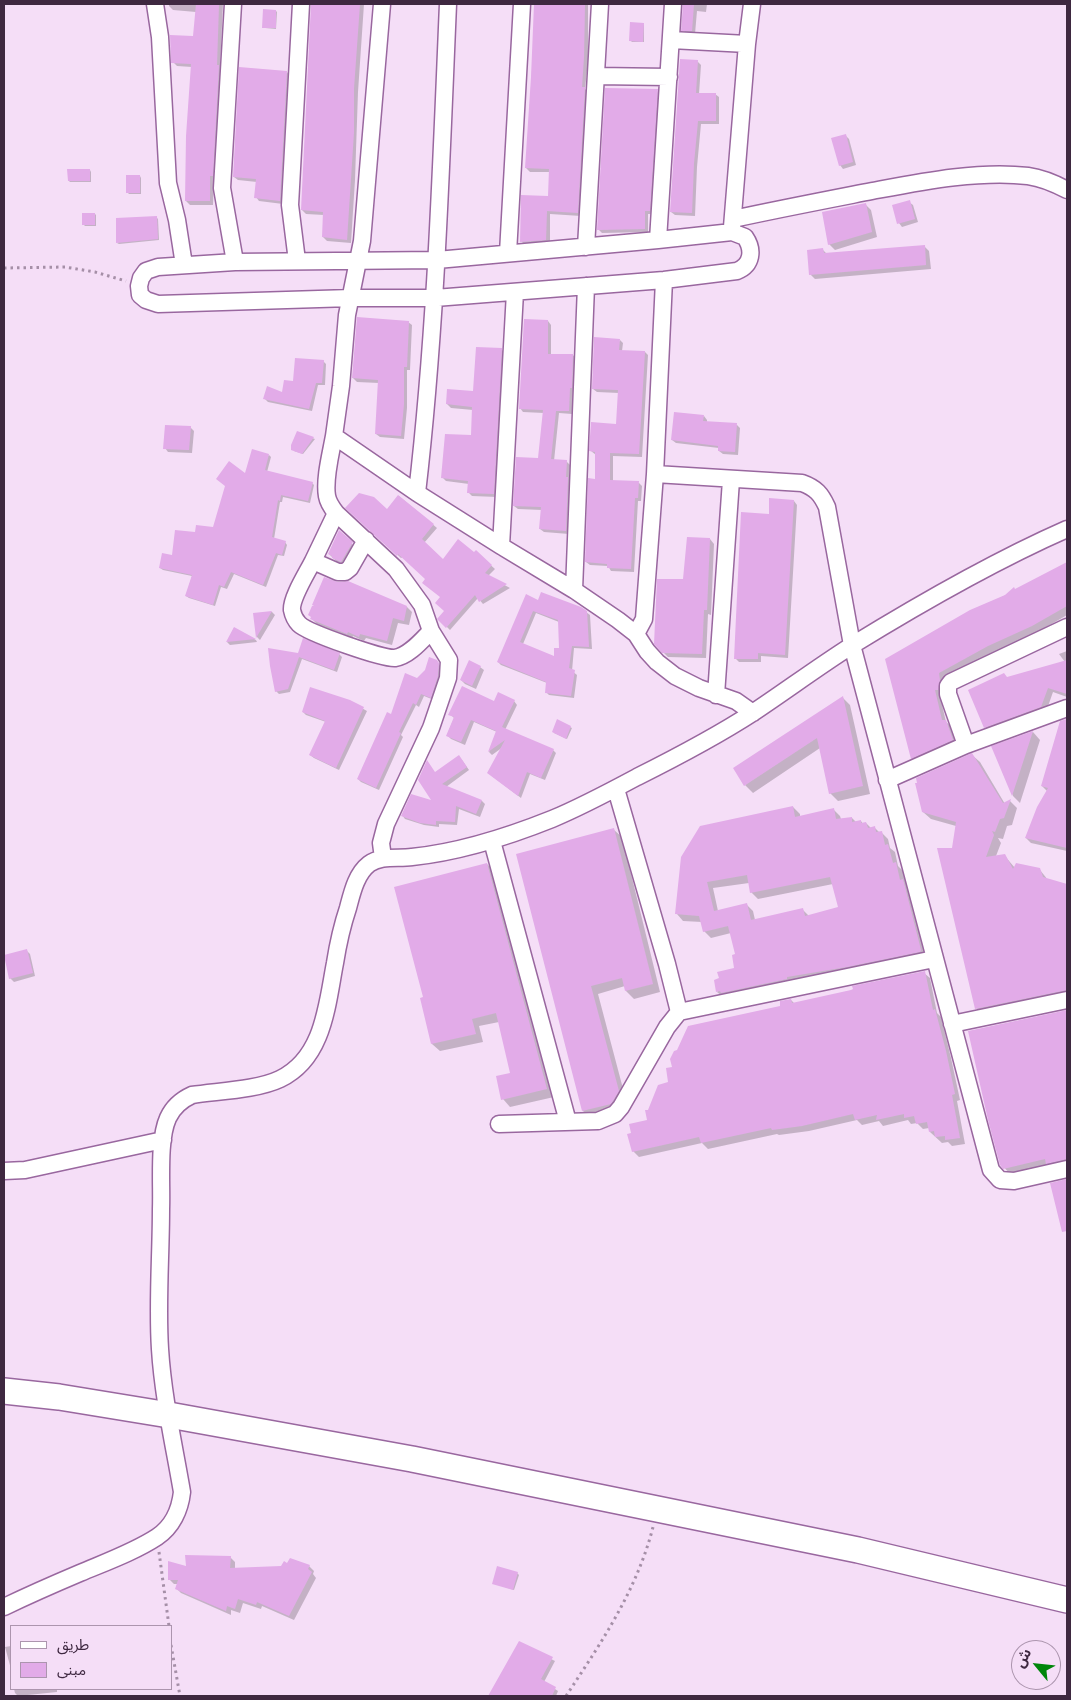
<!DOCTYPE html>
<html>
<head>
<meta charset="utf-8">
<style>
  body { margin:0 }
  #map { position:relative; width:1071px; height:1700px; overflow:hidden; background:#f5def7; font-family:"Fira Sans Condensed","Noto Sans Arabic",sans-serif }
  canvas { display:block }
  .frame { position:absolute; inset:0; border:5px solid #3e2840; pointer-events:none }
  .legend { position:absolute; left:10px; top:1625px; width:162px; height:65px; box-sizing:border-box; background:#f5def7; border:1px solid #ac95ae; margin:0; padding:6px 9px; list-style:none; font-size:15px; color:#3e2840 }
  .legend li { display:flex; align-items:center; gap:10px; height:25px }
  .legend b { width:25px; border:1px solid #ac95ae }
  .north { position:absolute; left:1011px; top:1640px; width:50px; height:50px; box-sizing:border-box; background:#f5def7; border:1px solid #ac95ae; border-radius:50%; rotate:298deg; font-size:14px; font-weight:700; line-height:20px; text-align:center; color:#3e2840 }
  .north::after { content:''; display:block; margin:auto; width:18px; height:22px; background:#00860b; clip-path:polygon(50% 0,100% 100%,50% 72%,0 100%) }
</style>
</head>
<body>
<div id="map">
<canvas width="1071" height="1700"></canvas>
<div class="frame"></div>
<ul class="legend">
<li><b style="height:6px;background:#fff"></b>طريق</li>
<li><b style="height:14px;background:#e2abe8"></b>مبنى</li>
</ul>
<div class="north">ش</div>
</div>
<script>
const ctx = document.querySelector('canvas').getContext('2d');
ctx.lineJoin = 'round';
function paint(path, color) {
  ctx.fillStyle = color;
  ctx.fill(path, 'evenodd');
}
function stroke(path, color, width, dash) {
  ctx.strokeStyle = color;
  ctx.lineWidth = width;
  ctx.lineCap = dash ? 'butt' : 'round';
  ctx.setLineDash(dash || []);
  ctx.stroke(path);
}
const shadow = new Path2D(`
  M169 4H223L220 68 223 70 216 179H214L213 205H190L186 201 192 67 177 66 173 62 195 37 196 12 173 10 169 6Z
  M312 4 333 5V4H364L358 92 355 180 351 243 327 241 323 237 324 215 306 214 302 210Z
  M536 4H588V61L585 89 588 92 581 216 550 214V243L525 245 521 241 549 198 550 172H530L526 168Z
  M684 4H707L706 12 697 11 695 34 686 33 683 30Z
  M276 11 277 12 276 29 265 28 264 27Z
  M643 24 644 25V42H632L630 40Z
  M697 61 701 65 699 94H715L719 97V124H701L697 167 695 216 675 215 671 212Z
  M287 72 290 76 283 204 259 201 256 197 257 182 238 180 234 177Z
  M657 91 660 94 653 214H648V232L602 233 598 229Z
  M845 135 849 139 856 165 843 169 840 165Z
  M90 170 91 172V182H70L69 181Z
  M140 176 141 178V194H129L127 192Z
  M909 202 913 205 918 222 902 227 899 223Z
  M866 205 871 210 877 237 835 250 829 244Z
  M95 214 96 215V226H85L83 224Z
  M157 218 158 219 159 240 119 244 117 243Z
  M924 246 929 251 931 269 815 279 810 274 822 249 827 254Z
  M548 321 551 325V355H573L576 359 575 391H573L572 414 559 413 554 461H566L570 465 569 479 571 482 569 534 544 532 540 529 542 510 518 509 514 506 539 460 544 413 523 412 520 408Z
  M408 322 412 325 410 370H407V408L404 439 380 437 376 434 379 383 357 382 353 378Z
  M620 340 623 343 622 351 645 352 648 355 642 457 613 456V481L639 483 642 486 641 501H638L634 572 611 571 608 566 590 565 586 562 596 480V455L591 451 617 425 619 393 597 392 593 389Z
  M501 349 505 353 497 497 472 496 468 492 469 484 446 481 443 478 472 437 473 410 451 408 447 404 475 393Z
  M323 361 326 364 325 385H318L312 411 268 402 265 399 283 393 294 382Z
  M704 416 707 420V423L737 425 740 428 738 455 723 454 719 451V448L676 443 672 440Z
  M190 427 194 431 192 453 168 452 165 448Z
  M297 433 315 439 303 454 294 451Z
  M269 455 271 457 267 472 312 483 314 485 310 503 283 497 282 502H280L274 539 285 542 287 545 284 556 278 555 266 587 234 574 227 589 221 587 215 606 189 598 186 596 192 576 163 570 160 568 196 533 214 528 246 475Z
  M399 496 437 528 424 543 443 560 476 552 495 569 488 576 510 588 483 604 478 598 450 630 439 619 446 611 442 598 427 580 403 557 401 558 347 508 387 511Z
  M794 501 797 505 788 658 761 656V662H739L735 658 770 516Z
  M340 532 355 547 345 565 337 562 329 554Z
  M710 539 714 544 711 615 708 614 706 658 668 657 663 652 684 580Z
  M1067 564V615L1038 632 994 652 944 679 940 696 946 722 952 727 959 746 918 764 912 758 887 659 1015 590Z
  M539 601 586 612 590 615 592 649 574 648 572 671 577 675 574 698 549 695 546 692 547 683 501 665 498 662ZM536 613 559 622 560 650 555 658 523 644Z
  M407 607 412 612 409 625 398 623 392 645 366 638 364 641 353 636 352 639 317 624 312 619Z
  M272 612 275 615 260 640 257 637 254 614Z
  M234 628 256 640 257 642 230 645 227 642Z
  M1067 651V697L1053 692 1046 712 990 732 985 727 1008 678 1065 662 1059 654Z
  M339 654 342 657 337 672 302 659 290 692 279 694 276 691 299 655Z
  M436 661 441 667V680L434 700 424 696 419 707 416 705 401 735 403 737 379 790 361 782 358 779 392 715 417 679Z
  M480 667 484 670 476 689 465 684 461 680Z
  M843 698 850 705 870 794 838 801 830 793 820 748 753 793 745 785Z
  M349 701 367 711 339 770 314 758 310 755 326 722 306 715 303 712Z
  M514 701 517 705 505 730 553 750 556 753 545 780 530 774 521 798 492 776 503 747 492 755 489 752 497 732 474 722 465 745 451 739 447 735 454 718 450 714 494 702Z
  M558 721 572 728 567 739 554 733Z
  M1067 721V851L1031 843 1026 838 1048 792 1042 786 1058 734Z
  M1033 732 1040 740 1020 803 1013 796 993 747Z
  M972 755 980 762 1005 804 1010 801 1017 808 1012 825 1007 826 1003 839 998 838 1001 843 996 856 1004 855 1015 868 1040 870 1048 880 1065 885 1067 887V998L984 1016 976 1008 953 849 956 826 931 819 923 812Z
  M462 760 469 770 446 787 482 801 485 804 480 817 459 809 457 825 439 824V827L424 825 405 819 402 815 434 802 435 773Z
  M793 807 800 814V817L833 809 840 816 841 819 852 818 856 822 861 821 863 824 866 823 871 828 874 827 879 832H881L888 839 890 848 895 852 898 866 903 871 906 883 910 887 928 957 724 998 717 992 736 969V955L731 933 711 938 704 931 702 922 683 921 677 914 682 858ZM749 883 751 892 758 899 833 884 839 908 809 916 802 909 755 920 753 911 746 904 718 911 713 888Z
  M614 830 622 837 660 992 634 999 626 991 625 986 598 994 626 1100 590 1118 583 1111 517 855Z
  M487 864 495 872 554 1097 510 1107 503 1099 511 1073 499 1022 479 1026 483 1042 440 1051 432 1044 424 998Z
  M26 950 30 954 35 976 14 982 10 978Z
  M924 973 930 978 937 1013 941 1017 951 1058 960 1100 957 1101 965 1144 952 1146 948 1142 942 1143 930 1132 929 1128 923 1129 917 1123 911 1124 908 1120 883 1126 879 1121 862 1125 857 1120 809 1131 779 1135 777 1134 708 1149 702 1143 639 1157 633 1151 648 1121 649 1111 669 1083 673 1067 782 1007 791 1000 795 1004Z
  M1067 1011V1168L1012 1176 1001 1164 969 1032Z
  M230 1557 235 1562V1569L282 1568 288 1564 309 1566 314 1571 313 1574 316 1578 294 1620 262 1606 261 1609 243 1603 240 1613 231 1610V1615L181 1593 176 1588 178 1584H174L169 1579 187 1567Z
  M517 1573 519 1575 514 1590 493 1583Z
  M519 1643 555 1661 544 1682 558 1691 556 1696H490Z
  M11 1646V1669L5 1647Z
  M14 1689H57V1692L18 1696 15 1693Z`);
const building = new Path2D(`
  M196 4H219L217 65H219L213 176H210V201H185L186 136 191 64 171 63 170 35 193 36Z
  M311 4H360L354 88V132L347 240 322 237 323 212 301 210Z
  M534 4H585L584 57 582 87H585L578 213 547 211 546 240 520 242 521 195 548 196 549 169 525 168 531 77Z
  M683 4H694L692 31H681Z
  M263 9 276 10V28H262Z
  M630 22 644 23 643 42 629 41Z
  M680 59 698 60 696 93H716V121H698L694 163 692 213 670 212Z
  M239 67 287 71 280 201 254 198 256 179 233 177Z
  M605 88 658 89 650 211H645V229L597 230Z
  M846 134 853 162 839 166 831 138Z
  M67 169H90V181H68Z
  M126 175H140V193H126Z
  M910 200 915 219 897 224 892 205Z
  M866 203 872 232 828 245 822 212Z
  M82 213H95V225H82Z
  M157 216 158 239 116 243V218Z
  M925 245 926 265 809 275 807 250 823 248 824 253Z
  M357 317 409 321 407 367H404V404L401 436 375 434 378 380 352 378Z
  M524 319 548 320V354H573L572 388H570L569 411H556L551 459 567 460 566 477H568L566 531 539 529 541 507 513 506 516 457 538 458 543 410 519 409Z
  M594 337 620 339 619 350 645 351 639 454 610 453V480L639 481 638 498H635L631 569 607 568V564L585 562 588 478 595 479V452L589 451 591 422 616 424 618 390 592 389Z
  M476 347 502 348 494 494 467 493 468 481 441 478 445 434 471 435 472 407 446 404 447 389 473 391Z
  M295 358 324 360 322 383H316L309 409 263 399 267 386 282 392 284 380 293 381Z
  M674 412 704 415 703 421 737 423 735 452 718 451V446L671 440Z
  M165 425 191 426 189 450 163 449Z
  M297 431 314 437 302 454 291 450V445Z
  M252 449 269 454 265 470 313 482 308 501 281 495 280 501 278 500 272 537 286 541 282 555 276 553 263 585 231 572 224 587 219 585 213 605 185 596 192 575 159 568 162 553 172 555 175 530 195 532 196 525 213 527 225 486 216 479 229 461 245 473Z
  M359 493 374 497 387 509 398 495 434 524 422 539 443 559 458 539 474 552 476 550 492 565 485 573 507 584 479 602 475 595 446 628 437 619 444 611 435 603 440 597 422 583 425 579 398 554 397 556 345 508Z
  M769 498 794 500 785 655 758 653V659H734L741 512 769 514Z
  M339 530 353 542 341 562 332 558V556L328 554Z
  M687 537 710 538 707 610H704L702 654 662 653 654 644 657 579H683Z
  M1067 562V606L1032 626 988 646 939 673 940 681 938 690H935L942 720H946L953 740 911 759 885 659 970 610 1005 595 1014 587 1015 589Z
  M324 577 338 582 348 581 407 606 404 621 393 618 387 641 360 634 359 637 348 632 347 634 310 619 311 617 308 615 312 606 314 605H312Z
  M541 592 581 607 587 611 589 647 572 646 569 668 575 670 571 696 545 693 546 682 497 662 526 594 538 600ZM533 611 558 620 559 648H554V656L520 642Z
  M272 611 256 638 253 613Z
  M234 627 256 639 226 642Z
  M303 638 340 653 334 670 299 657 288 689 275 692 270 666 268 648 298 653Z
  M429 657 437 660 439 663 438 676 431 698 421 694 416 705 413 703 399 732 401 733 376 788 357 779 387 712 391 714 405 673 417 678 425 670Z
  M469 660 481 666 472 686 460 680Z
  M1067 660V694L1048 688 1041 707 984 728 968 690 1004 673 1007 677Z
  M462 686 494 701 498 692 515 700 502 727 554 749 541 778 527 772 518 796 487 773 505 740 488 752 496 731 471 720 461 742 446 736 454 717 448 715Z
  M310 687 350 700 364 707 336 768 309 755 325 721 302 712Z
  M843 696 863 786 829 794 817 738 744 786 733 768Z
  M557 719 571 726 566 739 552 732Z
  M1067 719V848L1025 838 1037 807 1048 788 1041 786 1060 721Z
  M1033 731 1025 756 1012 796 991 746Z
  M972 753 1003 803 1011 799 1004 818 1000 819 995 832 992 831 994 835 986 857 1005 854 1013 869 1016 863 1040 868 1043 877 1067 884V990L975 1009 937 848H952L956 822 922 812 915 783H917L916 778Z
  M459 755 467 767 442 784 482 800 476 814 456 806 455 822 436 821V825L420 823 401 816 411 794 431 800 418 780 427 760 435 772Z
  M793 806 795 817 834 808 836 819 852 817V822L861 820V823L866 822 868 828 875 826 876 832 882 831 885 845 888 844 893 863 896 862 900 880 903 879 921 950 920 952 847 967 787 977V979L721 993 720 991 716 992 714 980 719 978 717 972 734 968 732 955 735 954 728 926 703 932 699 916 675 914 681 857 700 826ZM747 875 750 893 830 877 838 907 805 916 803 908 751 920 747 903 714 911 707 882Z
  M614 828 653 984 625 991 622 978 591 986 619 1091 611 1104 582 1111 516 854Z
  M487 863 547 1089 501 1100 496 1076 510 1073 496 1013 472 1019 476 1034 431 1044 420 998 423 997 394 887Z
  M27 949 33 973 9 979 4 955Z
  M925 971 933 1010 935 1009 946 1051 955 1094 952 1095 960 1138 945 1140V1136L935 1137 934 1131 929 1132 927 1122 916 1124 914 1116 904 1118V1114L876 1120 877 1115 855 1120 853 1114 802 1126 772 1130 771 1128 701 1143 699 1137 632 1152 627 1134 631 1133 629 1124 647 1120 645 1110H648L658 1085 668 1082 666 1068 672 1067 670 1059 674 1051 677 1050 688 1026 780 1006V1001L791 999 792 1003 851 990 853 989 852 986Z
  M1067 1010V1159L1046 1164 1045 1159 1003 1169 1000 1165 988 1120 968 1031Z
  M1067 1179V1231L1062 1232 1050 1183Z
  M185 1555 231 1556 230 1568 281 1566 284 1561 287 1563 290 1558 310 1565 308 1569 312 1572 289 1616 257 1602 256 1605 238 1599 235 1609 227 1606 226 1611 175 1589 178 1580H168V1561L186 1566Z
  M497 1566 518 1572 513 1590 492 1584Z
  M519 1641 553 1657 541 1679 556 1687 552 1696H488Z`);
const path = new Path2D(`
  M4 268 65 267 95 272 126 281
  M159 1552 169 1626
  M171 1645 180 1696
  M566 1696C601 1643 637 1590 653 1527`);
const minor = new Path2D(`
  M155 4 160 37 168 183 177 220 184 265
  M233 4 222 188 235 262
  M382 4 362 241 347 315 341 386 334 436 417 493 501 546 574 590 618 620 636 634 647 651 657 662 675 676 699 688 736 701 753 713
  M671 40 747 44
  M596 76 669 77
  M733 219C779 209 826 200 872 191 920 182 979 170 1028 176 1042 178 1054 183 1067 190
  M732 227 747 44 752 4
  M732 232 745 237C754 250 752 265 737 271L664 280 435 298H351L158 304 146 300 140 295 139 286 141 278 146 271 158 267 235 262 437 260 658 240Z
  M658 240 673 4
  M586 247 600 4
  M508 253 522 4
  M297 261 290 205 301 4
  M334 436C331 453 324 479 327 496 328 502 332 508 336 513L396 569 422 605 431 631 449 660 448 678 431 728 386 824 381 843 383 858
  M655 474 802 483C816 488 821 494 827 507L852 645 991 1170 1000 1180 1014 1181 1067 1169
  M417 493C436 330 441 167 448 4
  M336 513 313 561 338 572H345L350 568 366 540
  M501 546 515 292
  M313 561C307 573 291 598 292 610 293 615 295 620 299 624 308 633 383 659 395 658 409 656 422 640 431 631
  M574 590 586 286
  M636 634 644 619 655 474 664 280
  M716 695 731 480
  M966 745 948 694V686L951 682 1067 627
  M887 780 966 745 1067 708
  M492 841 568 1122
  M679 1012 934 959
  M952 1024 1067 1000
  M499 1124 598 1121 615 1114 621 1107 667 1027 679 1012 667 964 616 789
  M4 1171 25 1170 163 1140
  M4 1607C29 1595 54 1584 80 1573 106 1562 134 1552 157 1537 172 1527 180 1510 182 1492 174 1445 163 1397 160 1349 157 1303 161 1255 161 1209 162 1184 158 1140 168 1118 173 1107 181 1100 192 1095 218 1091 257 1090 280 1079 324 1058 327 1004 335 963 338 944 342 926 348 908 352 893 356 874 369 864 381 855 398 859 412 857 461 852 507 837 552 819 581 807 609 792 637 777 677 757 717 736 754 712 787 690 818 667 851 646 921 603 992 562 1067 529`);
const primary = new Path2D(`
  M4 1391 59 1397 169 1415 412 1459 858 1550 1067 1600`);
paint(shadow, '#0003');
paint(building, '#e2abe8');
stroke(minor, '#99679f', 19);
stroke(primary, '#99679f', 28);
stroke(path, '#a58fa7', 3, [2.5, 4]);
stroke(minor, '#fff', 16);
stroke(primary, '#fff', 25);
</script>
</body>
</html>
